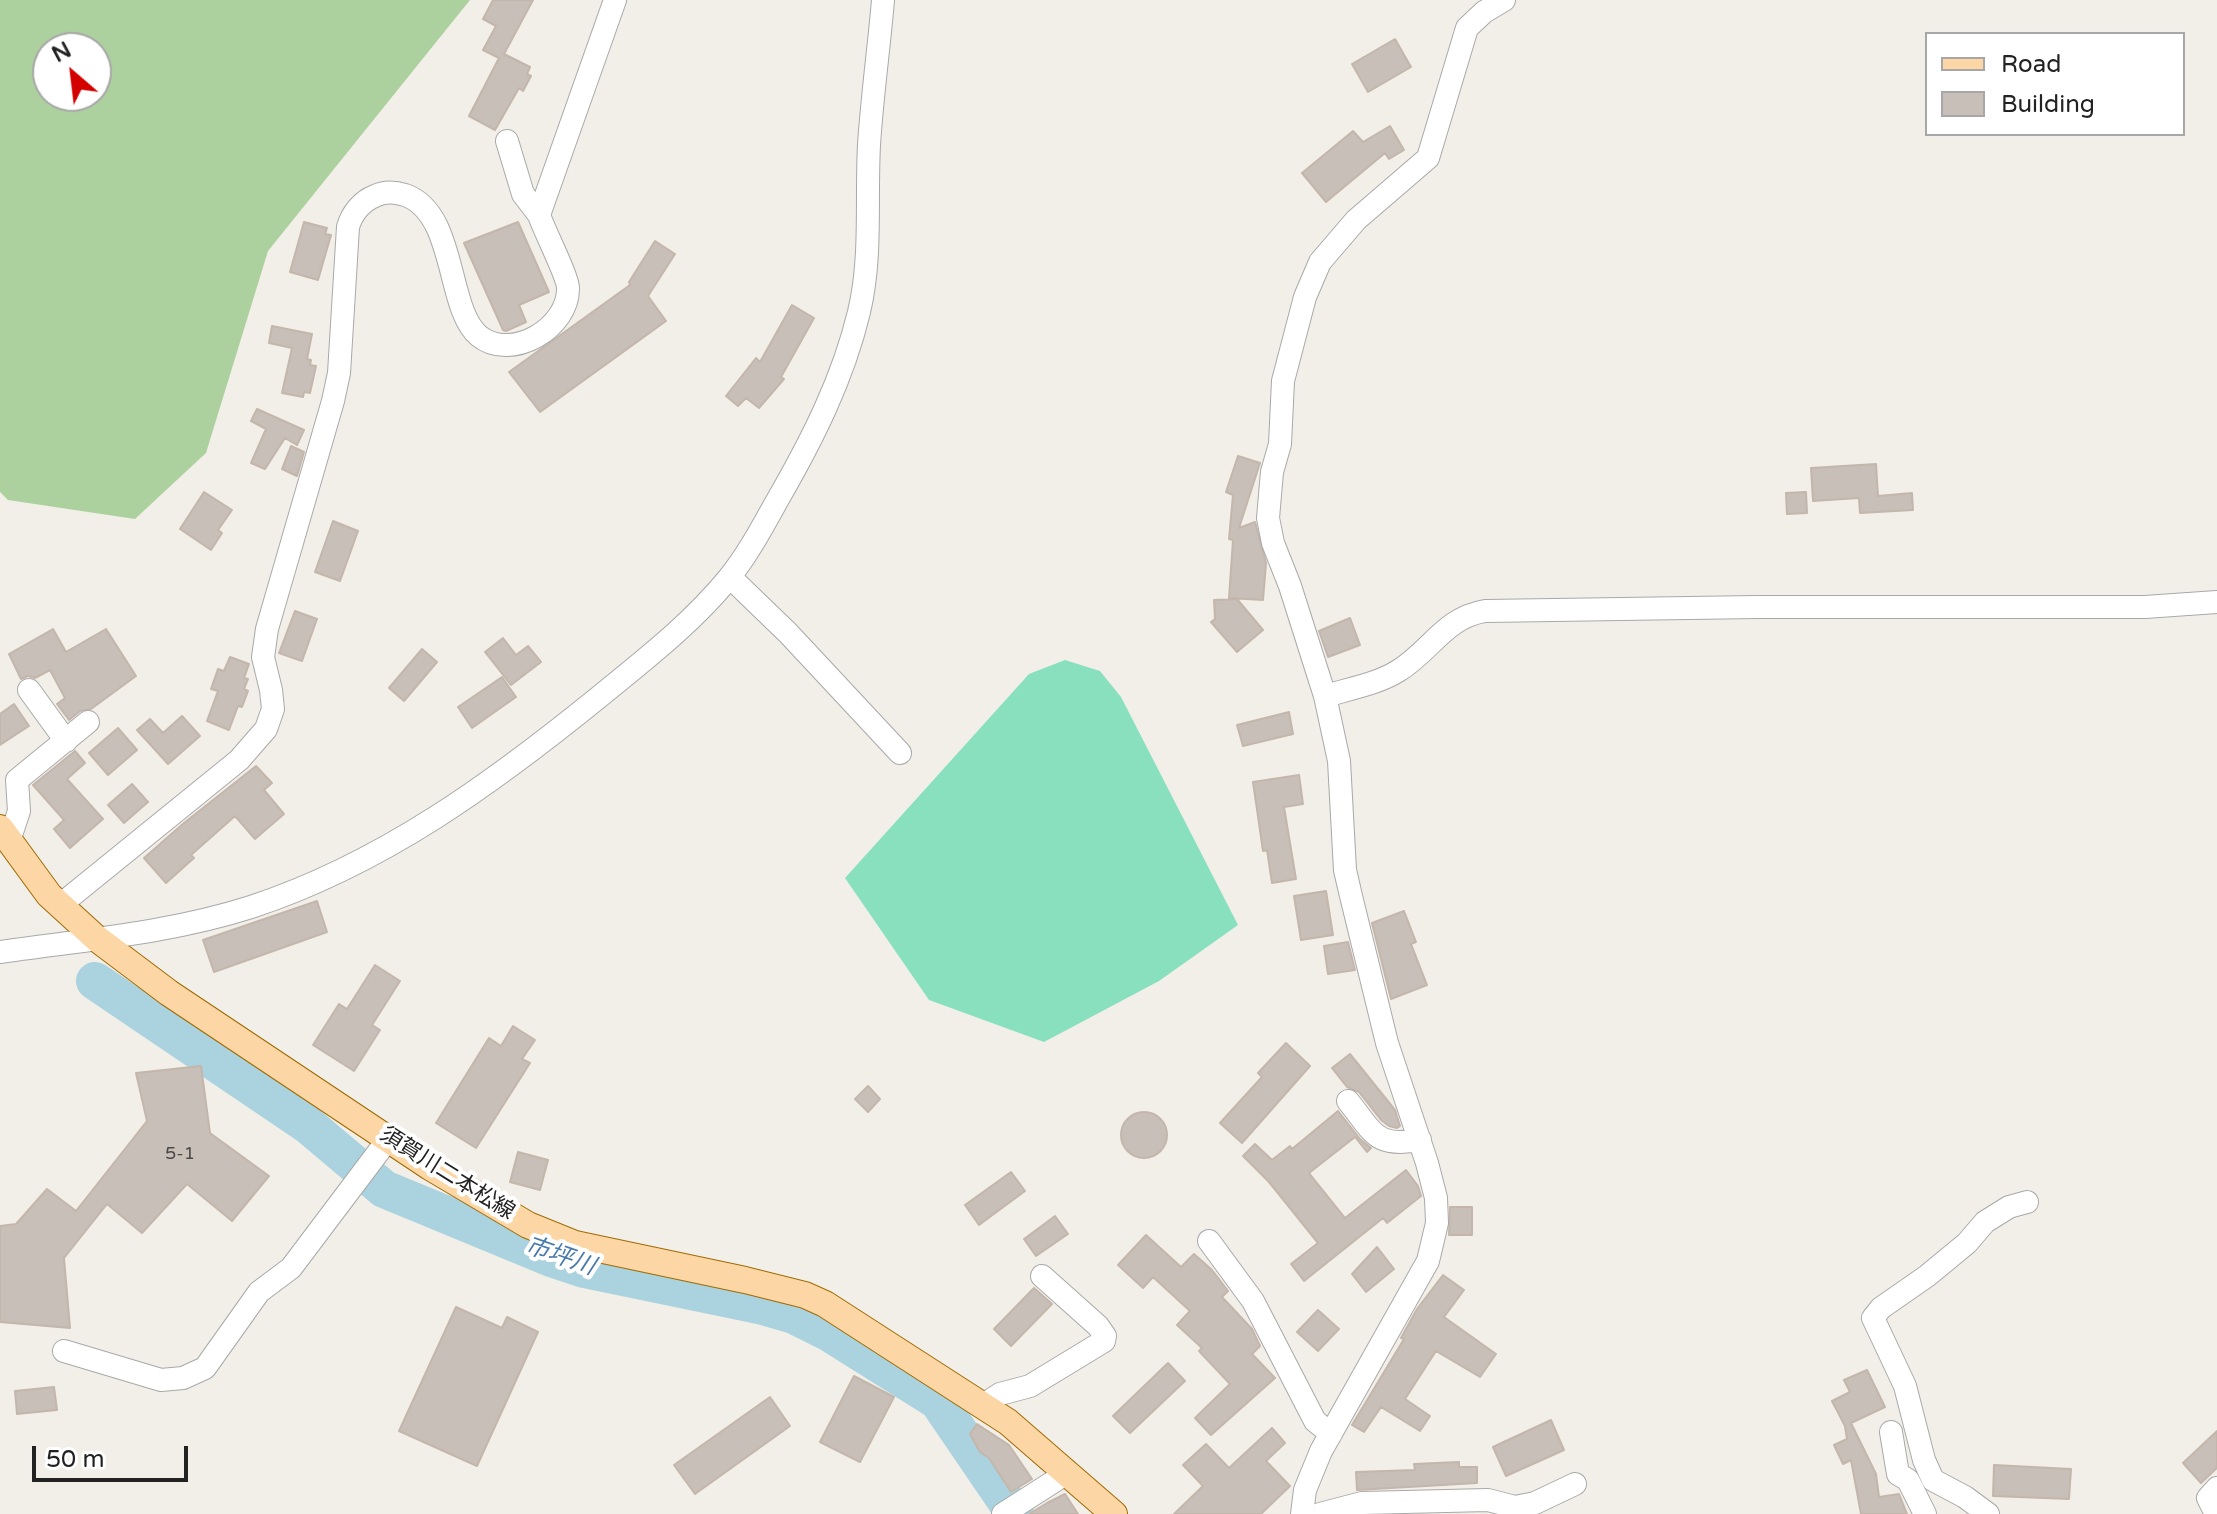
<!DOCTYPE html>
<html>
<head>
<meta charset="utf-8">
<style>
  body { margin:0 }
  #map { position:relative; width:2217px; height:1514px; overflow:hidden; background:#f2efe9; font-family:"Varela Round",sans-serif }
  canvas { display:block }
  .legend { position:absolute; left:1925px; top:32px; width:260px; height:104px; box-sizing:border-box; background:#fff; border:2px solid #a7a7a7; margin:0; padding:10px 14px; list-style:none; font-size:24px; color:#222 }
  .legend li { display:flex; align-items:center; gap:16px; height:40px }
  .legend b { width:40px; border:2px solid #a7a7a7 }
  .north { position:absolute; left:32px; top:32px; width:80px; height:80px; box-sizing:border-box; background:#fff; border:2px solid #a7a7a7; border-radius:50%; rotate:332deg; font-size:22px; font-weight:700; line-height:32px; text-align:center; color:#222 }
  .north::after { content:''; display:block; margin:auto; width:28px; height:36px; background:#d40000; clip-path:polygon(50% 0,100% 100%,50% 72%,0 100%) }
  .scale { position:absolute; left:32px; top:1446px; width:156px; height:36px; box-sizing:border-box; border:4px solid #222; border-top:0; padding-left:10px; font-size:24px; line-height:28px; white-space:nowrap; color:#222; -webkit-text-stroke:6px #fff; paint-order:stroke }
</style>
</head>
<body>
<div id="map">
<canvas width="2217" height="1514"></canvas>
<ul class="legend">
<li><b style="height:10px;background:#fcd6a4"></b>Road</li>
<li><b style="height:22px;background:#c7bfb8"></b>Building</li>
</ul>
<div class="north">N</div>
<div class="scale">50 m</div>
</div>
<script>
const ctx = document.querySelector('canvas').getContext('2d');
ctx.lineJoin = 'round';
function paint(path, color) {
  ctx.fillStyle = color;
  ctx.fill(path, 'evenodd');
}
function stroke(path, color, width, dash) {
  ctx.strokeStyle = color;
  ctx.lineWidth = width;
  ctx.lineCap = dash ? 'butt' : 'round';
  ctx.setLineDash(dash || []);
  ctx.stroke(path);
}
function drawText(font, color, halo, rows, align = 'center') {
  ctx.font = font + ' "Varela Round","Noto Sans JP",sans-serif';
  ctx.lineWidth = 8;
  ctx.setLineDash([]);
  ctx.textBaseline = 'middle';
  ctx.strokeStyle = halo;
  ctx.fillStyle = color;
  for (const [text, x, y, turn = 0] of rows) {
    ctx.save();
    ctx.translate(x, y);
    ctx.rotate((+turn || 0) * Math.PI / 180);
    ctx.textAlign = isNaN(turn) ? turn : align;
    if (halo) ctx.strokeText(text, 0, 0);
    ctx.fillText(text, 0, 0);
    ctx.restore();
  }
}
const forest = new Path2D(`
  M0 0H470L268 251 206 453 135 519 8 500 0 492ZM48 48H96V96H48Z`);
const pitch = new Path2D(`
  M1065 660 1100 671 1121 697 1238 925 1159 981 1044 1042 929 1000 845 878 1029 674Z`);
const river = new Path2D(`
  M95 981 308 1125 384 1189 551 1258 584 1269 763 1306 794 1315 828 1332 938 1401 1015 1514`);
const building = new Path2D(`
  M493 0H533L504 54 530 67 527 74 531 76 523 91 519 88 495 130 469 116 499 58 483 50 496 26 483 19Z
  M1395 39 1411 67 1368 92 1352 64Z
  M1390 126 1404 150 1389 159 1385 153 1326 202 1302 173 1353 131 1363 142Z
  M304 222 327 228 325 234 331 235 318 280 290 272Z
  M518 222 549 292 519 305 526 322 506 331 503 330 464 243Z
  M655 241 675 254 648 296 666 321 540 412 509 372 630 285 629 282Z
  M792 305 814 318 781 377 784 379 759 408 746 398 738 406 726 396 756 358 760 362Z
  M272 326 312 334 307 359 311 360 310 365 316 366 310 393 304 392 303 397 282 393 292 348 269 343Z
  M257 409 304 430 297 445 285 438 265 469 251 463 266 429 251 421Z
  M291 446 304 452 297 476 282 469Z
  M1238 456 1260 463 1239 528 1255 522 1266 563 1263 600 1229 598 1233 540 1229 539 1233 495 1226 492Z
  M1876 464 1878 496 1912 493 1913 510 1860 513 1859 498 1813 501 1811 468Z
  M204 492 232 510 218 530 222 533 211 550 180 529Z
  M1806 492 1807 513 1787 514 1786 493Z
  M333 521 358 531 340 581 315 572Z
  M1237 599 1263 630 1237 652 1211 622 1215 619 1214 600Z
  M295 611 317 619 302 661 279 653Z
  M1350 618 1360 645 1328 657 1319 631Z
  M53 629 66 652 106 629 136 676 91 709 80 711 69 720 57 704 65 698 50 670 35 678 28 676 21 679 9 654Z
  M503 638 516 655 528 646 541 662 511 685 485 652Z
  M422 649 437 662 404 701 389 688Z
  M230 657 249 664 244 678 248 679 244 689 248 691 242 707 238 706 229 730 207 721 218 691 211 689 218 669 224 671Z
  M502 677 516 697 472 728 458 707Z
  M14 704 29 726 0 745V714Z
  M1289 712 1293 734 1243 746 1237 725Z
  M182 716 200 736 168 764 137 730 150 719 163 733Z
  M118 728 137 750 108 775 89 753Z
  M75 751 85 763 67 779 103 819 70 848 54 829 64 820 33 785Z
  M256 766 272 783 264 790 284 814 255 839 235 816 191 855 194 858 166 883 144 858 184 823Z
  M1299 775 1303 804 1284 807 1296 879 1272 883 1267 850 1263 851 1253 782Z
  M132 784 148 802 124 823 108 805Z
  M1326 891 1333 935 1301 940 1294 896Z
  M317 901 327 932 214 972 203 940Z
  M1404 911 1416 942 1411 944 1427 985 1391 999 1372 923Z
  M1348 942 1355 970 1328 974 1324 946Z
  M375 965 400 981 372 1025 380 1030 354 1071 313 1045 339 1004 347 1009Z
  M513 1026 535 1040 522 1059 530 1063 476 1148 436 1123 489 1038 501 1046Z
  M1286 1043 1310 1066 1242 1143 1220 1123 1262 1077 1258 1073Z
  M1350 1054 1395 1110 1400 1126 1397 1128 1389 1126 1381 1120 1359 1092 1347 1087 1332 1068Z
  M201 1066 210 1133 269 1176 232 1221 187 1184 142 1233 107 1204 64 1258 70 1328 0 1322V1226L16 1224 47 1189 76 1211 147 1121 136 1073Z
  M868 1086 880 1099 868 1112 855 1099Z
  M1338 1111 1360 1139 1371 1148 1367 1152 1355 1137 1309 1173 1345 1218 1406 1170 1418 1186 1421 1196 1387 1223 1383 1218 1304 1281 1291 1264 1318 1243 1269 1182 1243 1156 1255 1144 1272 1160 1290 1146 1292 1149Z
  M1121 1135a23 23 0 1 1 46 0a23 23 0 1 1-46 0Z
  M518 1152 548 1160 540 1190 510 1182Z
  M1011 1172 1025 1191 979 1225 965 1205Z
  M1450 1207H1472V1235H1449Z
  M1055 1216 1068 1234 1036 1256 1024 1239Z
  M1146 1235 1181 1267 1194 1254 1212 1270 1228 1291 1222 1297 1252 1329 1260 1346 1252 1354 1275 1378 1211 1435 1195 1418 1230 1384 1199 1351 1202 1348 1177 1325 1190 1311 1153 1277 1143 1288 1118 1265Z
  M1377 1247 1394 1269 1366 1292 1352 1274Z
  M1443 1275 1464 1290 1444 1317 1496 1354 1480 1377 1436 1351 1405 1399 1430 1416 1420 1431 1381 1407 1364 1432 1352 1425 1404 1339 1401 1338 1417 1309Z
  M1034 1288 1052 1304 1011 1346 994 1329Z
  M456 1307 502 1328 507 1317 538 1332 477 1466 399 1431Z
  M1318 1310 1339 1329 1318 1351 1297 1332Z
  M1168 1363 1185 1381 1130 1433 1113 1416Z
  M1867 1370 1885 1407 1851 1423 1876 1474 1879 1497 1899 1494 1907 1514H1861L1851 1460 1843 1464 1834 1445 1847 1439 1845 1426 1832 1401 1850 1392 1844 1380Z
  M854 1376 894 1397 860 1462 820 1442Z
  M54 1387 57 1410 17 1414 15 1391Z
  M770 1397 790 1426 695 1494 674 1465Z
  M1551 1420 1564 1450 1506 1476 1493 1447Z
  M977 1424 1009 1445 1032 1479 1011 1492 989 1458 980 1452 970 1434Z
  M1272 1428 1285 1443 1266 1461 1290 1486 1261 1514H1174L1203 1486 1183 1465 1206 1444 1229 1468Z
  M2217 1431V1468L2201 1483 2183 1463Z
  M1459 1462V1467H1477V1483L1357 1490 1356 1472 1415 1470 1414 1464Z
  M1994 1465 2071 1469 2069 1499 1993 1496Z
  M1065 1494 1078 1514H1029L1047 1503Z`);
const minor = new Path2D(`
  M507 141 523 194 539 215
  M730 577 788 633 900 753
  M29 690 66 741
  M1325 696C1349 689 1377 684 1398 671 1431 651 1444 618 1485 611L1757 607H2145L2217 602
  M9 841 19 811 17 780 88 722
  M59 906 239 760 266 729 273 709 271 690 263 657 267 629 333 401 339 373 348 227C352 213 362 201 375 196 385 191 395 192 405 195 457 213 446 309 479 336 511 362 569 328 568 288 568 277 544 230 539 215L615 0
  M0 952C84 940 170 933 251 907 382 864 493 783 599 697 644 660 690 625 728 579 747 556 763 526 778 499 812 440 843 379 859 312 872 258 866 201 869 145 872 97 879 48 883 0
  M1348 1101C1374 1133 1375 1148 1420 1140
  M1209 1241 1253 1301 1315 1421 1331 1434
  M64 1351 161 1380 183 1378 205 1368 259 1292 291 1268 389 1138
  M983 1405 1000 1394 1030 1386 1104 1341 1105 1336 1098 1326 1042 1276
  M1891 1432 1898 1474 1908 1480 1925 1514
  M1003 1514 1067 1473
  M1302 1514 1305 1490 1321 1451 1428 1261 1437 1223 1436 1198 1427 1163 1387 1043 1351 896 1345 870 1339 761 1325 696 1290 586 1273 543 1268 518 1272 472 1280 444 1283 381 1305 297 1320 262 1356 220 1428 158 1467 28 1484 12 1504 0
  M1320 1514 1362 1503 1488 1500 1515 1507 1535 1503 1575 1484
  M1988 1514 1965 1497 1933 1480 1924 1460 1905 1386 1873 1318 1881 1308 1927 1276 1967 1243 1985 1222 2009 1207 2027 1202
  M2216 1514 2208 1498 2217 1488`);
const major = new Path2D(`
  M0 828 49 895 96 938 169 993 430 1167 528 1225 575 1244 745 1280 805 1295 825 1304 1008 1422 1114 1514`);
const numberNames = [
  ["5-1",180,1154]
];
const streetNames = [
  ["須賀川二本松線",447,1174,32]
];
const waterNames = [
  ["市坪川",560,1257,19]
];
paint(forest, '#add19e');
paint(pitch, '#88e0be');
stroke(river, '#aad3df', 38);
paint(building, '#c7bfb8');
stroke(building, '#c4b6ab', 2);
stroke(minor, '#a9a9a9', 24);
stroke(major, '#a06b00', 28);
stroke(minor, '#fff', 22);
stroke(major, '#fcd6a4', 26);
drawText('18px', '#4b4948', null, numberNames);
drawText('22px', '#222', '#fff', streetNames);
drawText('italic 24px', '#4a7aab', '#fff', waterNames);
</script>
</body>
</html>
